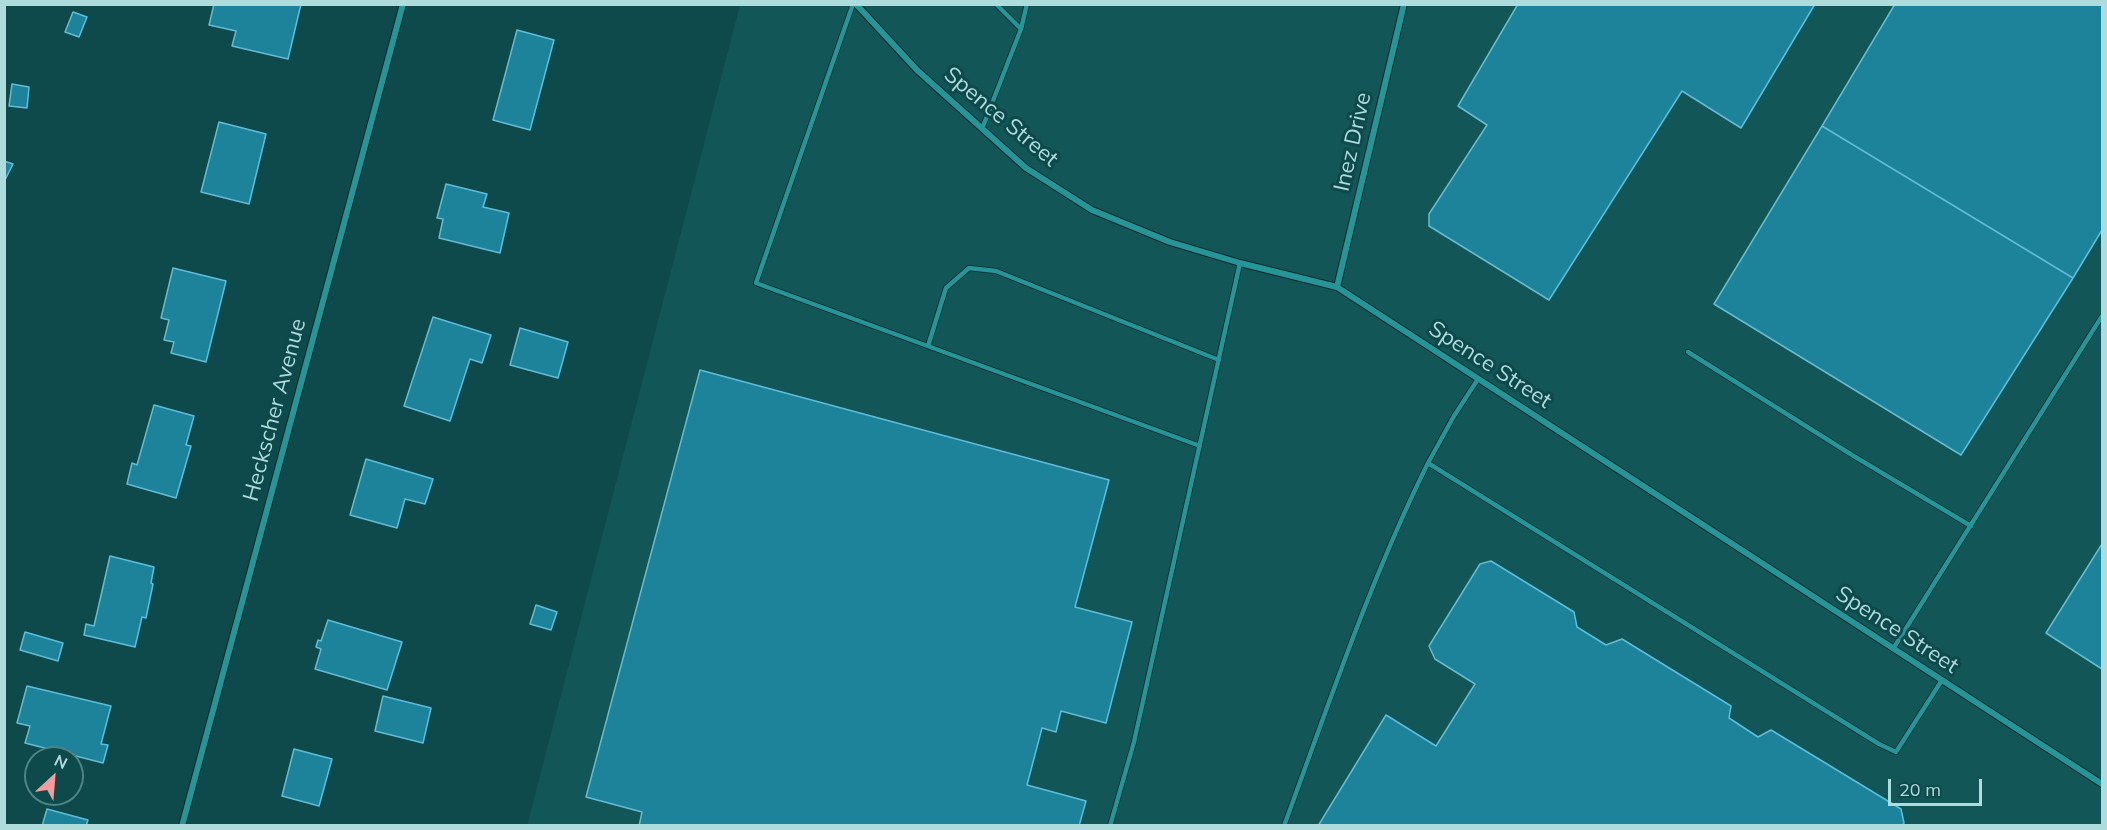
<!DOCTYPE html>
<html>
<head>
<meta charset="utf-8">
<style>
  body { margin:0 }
  #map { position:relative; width:2107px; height:830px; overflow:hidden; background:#0e494b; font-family:Mulish,sans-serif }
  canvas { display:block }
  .frame { position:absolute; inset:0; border:6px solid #aedcdd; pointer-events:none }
  .north { position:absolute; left:24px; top:746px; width:60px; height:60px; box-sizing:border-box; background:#0e494b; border:2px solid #4e8485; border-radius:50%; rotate:26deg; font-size:16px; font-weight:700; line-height:24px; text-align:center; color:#aedcdd }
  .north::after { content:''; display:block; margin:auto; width:21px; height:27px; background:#f59b9d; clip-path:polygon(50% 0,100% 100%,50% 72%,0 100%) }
  .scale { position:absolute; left:1888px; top:779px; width:94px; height:27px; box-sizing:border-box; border:3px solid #aedcdd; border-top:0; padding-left:8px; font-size:18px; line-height:21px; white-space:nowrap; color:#aedcdd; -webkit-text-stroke:4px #0e494b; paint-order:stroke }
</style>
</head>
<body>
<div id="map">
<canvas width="2107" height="830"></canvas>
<div class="frame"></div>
<div class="north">N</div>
<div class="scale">20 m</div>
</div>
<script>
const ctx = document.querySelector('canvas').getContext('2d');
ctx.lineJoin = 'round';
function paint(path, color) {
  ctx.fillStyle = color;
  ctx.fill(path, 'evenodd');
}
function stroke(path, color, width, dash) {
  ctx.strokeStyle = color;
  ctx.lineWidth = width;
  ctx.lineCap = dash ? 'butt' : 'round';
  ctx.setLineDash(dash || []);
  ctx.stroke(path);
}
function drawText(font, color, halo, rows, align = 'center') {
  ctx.font = font + ' Mulish,sans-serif';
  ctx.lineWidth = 6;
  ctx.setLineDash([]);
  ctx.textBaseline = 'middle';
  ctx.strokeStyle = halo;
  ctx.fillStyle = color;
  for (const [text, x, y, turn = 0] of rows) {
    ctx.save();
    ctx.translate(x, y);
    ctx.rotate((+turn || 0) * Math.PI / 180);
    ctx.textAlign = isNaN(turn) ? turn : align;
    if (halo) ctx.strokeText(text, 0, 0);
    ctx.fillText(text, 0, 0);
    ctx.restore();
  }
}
const built = new Path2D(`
  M740 5H2102V825L527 826Z`);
const building = new Path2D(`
  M214 4H301L288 59 232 46 236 31 209 25Z
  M1518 4H1815L1741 128 1682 91 1549 300 1429 226V214L1487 125 1458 106Z
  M1895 4H2102V230L2073 278 1822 126Z
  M73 12 87 17 79 37 65 32Z
  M517 30 554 40 530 130 493 120Z
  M12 84 29 87 27 108 9 106Z
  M219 122 266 134 249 204 201 192Z
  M1822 126 2073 278 1961 455 1714 304Z
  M4 161 13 164 4 182Z
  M446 184 487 194 483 207 509 213 500 253 439 238 443 219 437 218Z
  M173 268 226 281 206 362 171 353 174 342 164 340 169 320 161 318Z
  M433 317 491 335 482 363 470 359 450 421 404 406Z
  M520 328 568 342 558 378 510 365Z
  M700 370 1109 480 1075 607 1132 622 1106 723 1061 711 1056 732 1042 728 1027 785 1086 801 1079 826H639L642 812 586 797Z
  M154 405 194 416 186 445 191 446 176 498 127 484 132 463 137 465Z
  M366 459 433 479 425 504 405 499 397 528 350 515Z
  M2102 544V669L2046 633Z
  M110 556 154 567 151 583 153 584 146 618 142 617 135 647 84 635 86 624 94 626Z
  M1491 561 1574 612 1577 627 1606 645 1622 639 1731 706 1729 718 1758 737 1771 730 1901 809 1904 823 1902 826H1318L1386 715 1436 746 1475 684 1435 659 1429 646 1480 564Z
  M536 605 557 612 551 630 530 624Z
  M328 620 402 642 387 690 315 669 321 649 316 647 318 640 321 641Z
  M25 632 63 643 58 661 20 650Z
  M27 686 111 706 101 744 108 745 103 763 25 743 30 726 17 723Z
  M383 696 431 708 423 743 375 731Z
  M294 749 332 759 319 806 282 796Z
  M47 809 88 820 86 826H42Z`);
const lane = new Path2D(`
  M853 4 756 283 1200 446
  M1021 29 1027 4
  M982 129 1021 29 996 4
  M928 346 946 288 969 268 996 271 1219 360
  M1688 352 1852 455 1971 526
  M1478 379 1454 416 1428 463 1879 744 1896 752 1942 680
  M1893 649 2102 316
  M1110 826 1134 742 1240 263
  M1284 826C1329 704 1370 580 1428 463`);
const street = new Path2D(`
  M856 4 917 70 1026 168 1092 210 1170 242 1240 263 1337 287 2102 784
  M1337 287 1404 4
  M182 826 403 4`);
const streetNames = [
  ["Spence Street",1001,117,40],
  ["Inez Drive",1353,142,-77],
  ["Spence Street",1490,365,33],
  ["Heckscher Avenue",275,410,-75],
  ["Spence Street",1897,630,33]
];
paint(built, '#135658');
paint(building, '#1c839b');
stroke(building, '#60bdd6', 1.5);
stroke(lane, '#0a2c2d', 6);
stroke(street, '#0a2c2d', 8);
stroke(lane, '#259598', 4.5);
stroke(street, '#259598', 6);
drawText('22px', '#aedcdd', '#0e494b', streetNames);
</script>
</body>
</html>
